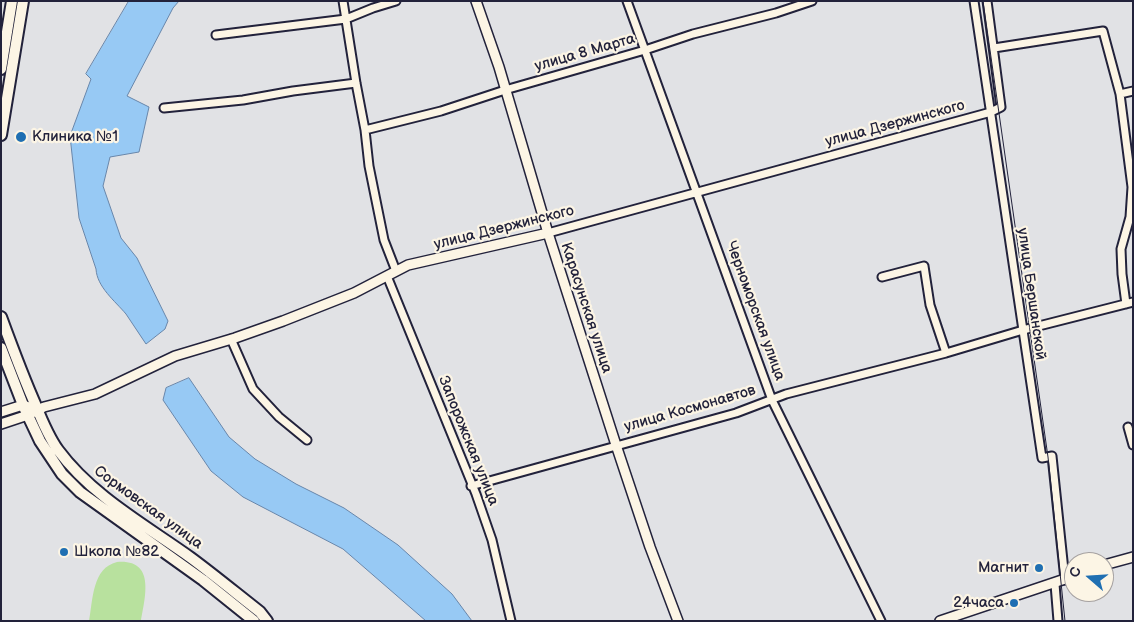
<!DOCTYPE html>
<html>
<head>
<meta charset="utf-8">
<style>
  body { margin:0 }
  #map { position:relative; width:1134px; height:622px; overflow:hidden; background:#e1e2e5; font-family:"Balsamiq Sans",sans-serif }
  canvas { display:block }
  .frame { position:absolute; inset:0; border:2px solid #22223b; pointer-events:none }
  .north { position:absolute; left:1064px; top:552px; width:50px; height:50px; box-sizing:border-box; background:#fcf5e5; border:1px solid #a5a1a1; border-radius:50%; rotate:289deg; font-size:14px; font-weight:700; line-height:20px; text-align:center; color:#22223b }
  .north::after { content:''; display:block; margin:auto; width:18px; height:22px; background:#1f6fb2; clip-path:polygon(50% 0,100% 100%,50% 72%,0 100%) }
</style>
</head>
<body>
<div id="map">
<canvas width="1134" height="622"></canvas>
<div class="frame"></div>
<div class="north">С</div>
</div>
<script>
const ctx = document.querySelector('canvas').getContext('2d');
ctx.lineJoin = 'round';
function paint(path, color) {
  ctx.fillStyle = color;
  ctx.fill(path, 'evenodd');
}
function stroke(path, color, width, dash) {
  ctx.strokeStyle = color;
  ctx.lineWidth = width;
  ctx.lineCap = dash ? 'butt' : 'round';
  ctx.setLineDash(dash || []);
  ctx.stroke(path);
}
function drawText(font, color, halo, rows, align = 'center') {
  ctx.font = font + ' "Balsamiq Sans",sans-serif';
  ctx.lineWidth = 4.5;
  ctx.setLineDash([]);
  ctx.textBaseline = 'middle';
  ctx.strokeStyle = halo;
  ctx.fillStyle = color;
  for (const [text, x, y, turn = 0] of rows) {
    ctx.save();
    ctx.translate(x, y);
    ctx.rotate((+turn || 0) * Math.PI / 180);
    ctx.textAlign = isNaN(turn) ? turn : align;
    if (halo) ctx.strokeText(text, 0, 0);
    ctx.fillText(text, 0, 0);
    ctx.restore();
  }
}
const green = new Path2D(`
  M117 562C156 559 145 597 141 621H89C93 600 92 568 117 562Z`);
const water = new Path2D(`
  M129 1H179L173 8 127 96 149 107 139 152 110 157 103 186 121 238 137 258 168 321 165 329 146 344C139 334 133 324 126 314 115 301 97 287 96 269L79 218 70 136 91 79 86 74Z
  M189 378 229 437 255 459 296 484 344 508 398 545 452 594 472 621H426L343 549 243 497 211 471 163 400 166 388Z`);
const minor = new Path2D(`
  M343 1 356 83 365 130 369 166 384 240 396 271
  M627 1 772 400 881 621
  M974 1 1042 458 1052 456 1065 580
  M216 35 346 19 373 8 396 1
  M994 48 1103 31 1120 94 1132 187 1130 217 1121 249 1122 274 1126 304
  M1120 94 1133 91
  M164 108 243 100 293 91 356 83
  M365 130 441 111 505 90 645 50 693 34 776 13 812 1
  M548 233 991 112 1001 107 987 1
  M387 276 476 494 492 540 511 621
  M882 277 924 266 930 305 946 353
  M231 339 253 389 279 417 307 440
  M1128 427 1133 445
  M471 486 736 413 786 394 946 353 1023 330 1133 302
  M1055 584 1058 621`);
const tertiary = new Path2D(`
  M476 1 499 67 548 233 616 445 650 547 678 621
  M1 412 23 405 29 407
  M1 424 28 415 44 407 95 394 175 356 235 338 283 321 354 293 408 265 548 233
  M1104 565 1133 557
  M940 621 1074 576`);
const secondary = new Path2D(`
  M1 69 12 1
  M1 135 23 1
  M1 317C12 347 23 377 36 406 42 421 48 436 58 450 92 496 145 525 191 558 214 575 237 594 260 612L267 621
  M1 348 23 405 40 441 62 474 80 492 203 580 254 621`);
const tram = new Path2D(`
  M983 1 1048 457 1065 621`);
const markers = [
  [21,137,6,"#1f6fb2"],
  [64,552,5,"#1f6fb2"],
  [1039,568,5,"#1f6fb2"],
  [1014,603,5,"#1f6fb2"]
];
const streetNames = [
  ["улица 8 Марта",585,53,-16],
  ["улица Дзержинского",895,124,-15],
  ["улица Дзержинского",504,228,-14],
  ["улица Бершанской",1031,294,82],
  ["Карасунская улица",586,308,72],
  ["Черноморская улица",755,311,70],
  ["улица Космонавтов",690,409,-16],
  ["Запорожская улица",468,441,68],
  ["Сормовская улица",148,508,36]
];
const poiNames = [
  ["Клиника №1",32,137],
  ["Школа №82",74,552],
  ["Магнит",1029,568,"right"],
  ["24часа",1004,603,"right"]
];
paint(green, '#b8e19e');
paint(water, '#97c9f4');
stroke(water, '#6886aa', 1);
stroke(minor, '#22223b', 11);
stroke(tertiary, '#22223b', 12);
stroke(secondary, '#22223b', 14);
stroke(minor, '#fcf5e5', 7);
stroke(tertiary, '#fcf5e5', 9);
stroke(secondary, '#fcf5e5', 10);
stroke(tram, '#22223b', 1);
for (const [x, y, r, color] of markers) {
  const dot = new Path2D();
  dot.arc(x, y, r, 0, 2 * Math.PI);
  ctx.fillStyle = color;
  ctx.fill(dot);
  stroke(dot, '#fcf5e5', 2);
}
drawText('15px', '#22223b', '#fcf5e5', streetNames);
drawText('15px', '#22223b', '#fcf5e5', poiNames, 'left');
</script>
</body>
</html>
